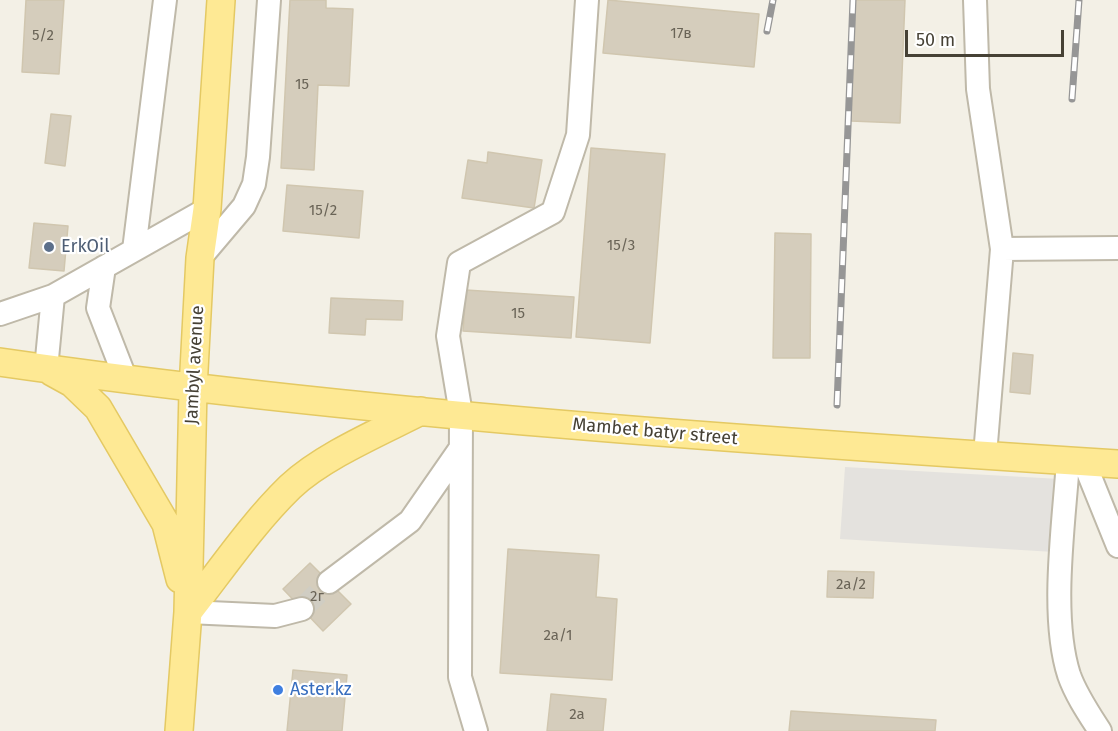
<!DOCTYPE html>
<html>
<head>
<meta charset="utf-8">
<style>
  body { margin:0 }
  #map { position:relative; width:1118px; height:731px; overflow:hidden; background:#f3f0e6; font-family:"Fira Sans",sans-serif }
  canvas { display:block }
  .scale { position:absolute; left:905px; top:30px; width:159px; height:27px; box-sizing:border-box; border:3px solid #464135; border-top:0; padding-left:8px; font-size:18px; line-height:21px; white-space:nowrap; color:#464135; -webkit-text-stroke:4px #fff; paint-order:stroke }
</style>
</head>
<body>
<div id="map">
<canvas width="1118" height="731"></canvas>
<div class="scale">50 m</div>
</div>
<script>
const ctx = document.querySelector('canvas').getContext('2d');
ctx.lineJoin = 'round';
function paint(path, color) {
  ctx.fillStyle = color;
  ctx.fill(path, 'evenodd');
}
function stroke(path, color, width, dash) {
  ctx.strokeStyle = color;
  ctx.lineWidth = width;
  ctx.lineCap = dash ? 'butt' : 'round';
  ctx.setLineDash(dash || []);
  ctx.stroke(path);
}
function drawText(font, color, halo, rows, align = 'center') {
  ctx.font = font + ' "Fira Sans",sans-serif';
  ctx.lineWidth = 4.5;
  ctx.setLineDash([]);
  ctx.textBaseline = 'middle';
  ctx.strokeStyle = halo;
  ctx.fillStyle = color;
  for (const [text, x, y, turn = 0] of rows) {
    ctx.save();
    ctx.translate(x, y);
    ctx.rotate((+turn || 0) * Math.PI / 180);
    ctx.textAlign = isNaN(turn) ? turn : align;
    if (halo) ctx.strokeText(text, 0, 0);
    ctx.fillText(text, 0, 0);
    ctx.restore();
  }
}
const parking = new Path2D(`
  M845 467 1060 479 1054 552 840 539Z`);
const building = new Path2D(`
  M26 0H64L59 74 22 72Z
  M290 0H326V8L353 9 349 86 318 85 314 170 281 168Z
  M608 0 759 14 754 67 603 53Z
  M855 0H905L900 123 851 121Z
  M51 114 71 116 65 166 45 163Z
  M591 148 665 154 650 343 576 337Z
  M488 152 542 160 534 208 462 198 468 160 487 163Z
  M287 185 363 191 359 238 283 231Z
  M34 223 68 226 64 271 29 268Z
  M775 233 811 234 810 358H773Z
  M466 290 574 297 571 338 463 331Z
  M331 298 403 301 402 320 366 319 365 335 329 333Z
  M1013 353 1033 355 1030 394 1010 392Z
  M508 549 599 555 596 597 617 599 612 680 500 673Z
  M310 563 351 604 323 631 283 589Z
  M828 571 874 572 873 598 827 597Z
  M293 670 347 675 342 731H287Z
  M551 694 606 699 603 731H547Z
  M791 711 936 720 935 731H789Z`);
const minorTunnel = new Path2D(`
  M302 609 329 582`);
const minor = new Path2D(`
  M975 0 978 89 1002 249
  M134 250 165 0
  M200 258 244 206 254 184 258 157 269 0
  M104 267 98 308 126 380
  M0 314 53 296 207 209
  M46 369 53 296
  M985 455 1002 249 1118 248
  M1068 461C1064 523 1050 616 1069 675 1076 695 1089 714 1100 731
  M1084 462 1118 546
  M329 582 410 521 460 449
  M188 612 275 616 302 609
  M476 731 460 677 461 414 448 336 459 263 553 212 578 135 587 0`);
const major = new Path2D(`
  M0 362C371 415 744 440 1118 464
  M52 372 72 383 98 408 166 524 180 579
  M188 612C221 570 252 524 290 487 323 456 380 432 421 411
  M179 731 188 612 193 389 200 258 207 209 221 0`);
const rail = new Path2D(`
  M767 31 773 0
  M1072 99 1079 0
  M837 405 853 0`);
const markers = [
  [49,247,6,"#5c6f8a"],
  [278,690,6,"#3f7fe0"]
];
const numberNames = [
  ["17в",681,34],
  ["5/2",43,36],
  ["15",302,85],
  ["15/2",323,211],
  ["15/3",621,246],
  ["15",518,314],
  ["2а/2",851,585],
  ["2г",317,597],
  ["2а/1",558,636],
  ["2а",577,715]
];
const serviceNames = [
  ["ErkOil",61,247]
];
const streetNames = [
  ["Jambyl avenue",195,365,-87],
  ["Mambet batyr street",655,432,5]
];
const shopNames = [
  ["Aster.kz",290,690]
];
paint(parking, '#e4e2de');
paint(building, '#d5cdbc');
stroke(building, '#d0c6af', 1.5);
stroke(minorTunnel, '#d0cdc3', 22, [22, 11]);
stroke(minor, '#bfb9a9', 26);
stroke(major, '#e4c963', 30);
stroke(minor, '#fff', 22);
stroke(major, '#fee994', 27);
stroke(rail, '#969696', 7);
stroke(rail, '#fff', 4.5, [14]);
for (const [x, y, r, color] of markers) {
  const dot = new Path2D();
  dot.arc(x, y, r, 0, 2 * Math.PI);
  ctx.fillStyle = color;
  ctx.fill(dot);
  stroke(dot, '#fff', 2);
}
drawText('15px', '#6a6457', null, numberNames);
drawText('18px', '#4e5e75', '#fff', serviceNames, 'left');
drawText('18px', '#464135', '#fff', streetNames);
drawText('18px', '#366cbe', '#fff', shopNames, 'left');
</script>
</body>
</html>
